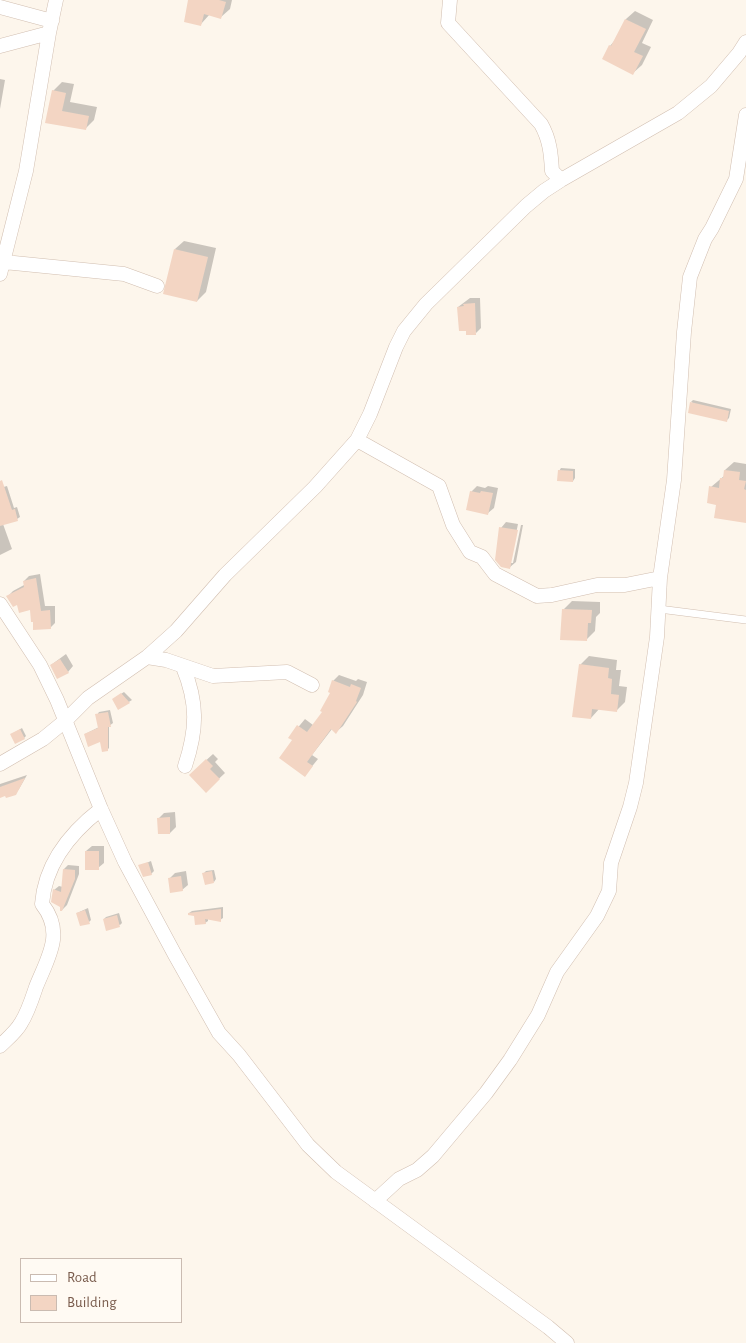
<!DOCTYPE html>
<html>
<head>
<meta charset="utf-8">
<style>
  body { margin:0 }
  #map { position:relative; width:746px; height:1343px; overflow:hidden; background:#fdf6ec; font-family:"Alegreya Sans",sans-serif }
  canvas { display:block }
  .legend { position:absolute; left:20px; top:1258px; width:162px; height:65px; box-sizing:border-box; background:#fffaf3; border:1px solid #cabbb1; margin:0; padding:6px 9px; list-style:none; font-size:15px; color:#7a5c4d }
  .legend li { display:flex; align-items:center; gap:10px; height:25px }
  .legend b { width:25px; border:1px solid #cabbb1 }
</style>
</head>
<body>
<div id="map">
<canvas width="746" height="1343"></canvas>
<ul class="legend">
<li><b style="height:6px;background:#fff"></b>Road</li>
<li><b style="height:14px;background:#f3d5c3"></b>Building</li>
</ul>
</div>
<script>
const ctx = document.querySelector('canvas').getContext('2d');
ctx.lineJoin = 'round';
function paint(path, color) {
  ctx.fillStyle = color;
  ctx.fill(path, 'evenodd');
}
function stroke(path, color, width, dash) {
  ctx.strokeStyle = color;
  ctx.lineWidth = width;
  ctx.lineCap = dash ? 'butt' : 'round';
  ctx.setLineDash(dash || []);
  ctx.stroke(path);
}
const shadow = new Path2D(`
  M189 0H232L230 9 221 17 210 14 201 24Z
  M635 11 653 20 642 43 651 47 642 65 633 73 610 46 615 40 626 19Z
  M0 79 5 80 0 109Z
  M62 82 74 84 70 102 97 107 94 120 85 129 47 122 53 91Z
  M184 241 216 248 206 292 197 301 175 249Z
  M470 298H480L481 328 476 333 458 307Z
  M693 400 731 409 729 418 726 421 691 402Z
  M734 462 746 464V520L717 504 711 487 724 476 725 470Z
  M561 468 575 469V478L573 481 559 471Z
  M7 486 14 508 17 507 20 517 17 519 3 524 12 549 0 555V488Z
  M477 486 485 488 488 486 498 488 494 508 488 513 471 492Z
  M506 522 518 524 510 563H513L521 525H523L516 562 510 567 501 528Z
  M40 574 45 606H55V623L50 628 31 608 18 603 8 596 13 591 24 585V581L29 576Z
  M572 601 600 602V613L596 617 595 631 586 640 563 610Z
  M66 654 73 666 68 672 51 665Z
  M589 656 617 660 616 670H621L619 686 627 687 625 702 616 711 600 708 591 718 580 665Z
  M339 675 356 681 358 679 367 682 363 695 343 726 336 732 332 729 312 755 318 759 305 775 293 740 290 737 305 719 313 725 324 711 332 692 333 681Z
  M124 692 132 700 119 708 116 697Z
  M110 710 113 723 109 726V748L107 750 101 741 85 734 99 727 97 715 99 712Z
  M22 728 26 736 24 738 12 734Z
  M213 754 218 759 215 762 225 773 206 791 190 775Z
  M27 775 19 789 15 794 0 796V784Z
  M175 812 176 827 170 833 159 818 164 813Z
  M92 846H104V863L98 868 86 851Z
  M151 861 154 871 151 874 139 866Z
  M68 865 79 866V874L67 905 62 910 54 890 59 886 63 887 64 869Z
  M214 870 216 879 214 882 203 874 206 871Z
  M186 871 188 885 182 890 169 879 175 873Z
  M223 907V918L220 920 208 918V921L205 923 195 915 189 913 192 911Z
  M88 908 91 920 89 922 77 913Z
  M119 913 122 923 120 925 104 919 106 917Z`);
const building = new Path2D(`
  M188 0H219L226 2 221 19 204 14 201 26 184 22Z
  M625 19 646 29 634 52 643 56 633 75 602 59 609 45 611 46Z
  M52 90 66 93 62 111 89 116 86 130 45 123Z
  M174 249 208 257 197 302 163 294Z
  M475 303 476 335H466V331H459L457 307 464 306 463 304Z
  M690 402 729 411 727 422 688 413Z
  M558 470 573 471V482L557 481Z
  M724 470 740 472 739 480 746 481 744 489 746 490V523L714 518 716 505 707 503 709 486 719 488 720 478H723Z
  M2 480 12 510 15 509 18 521 0 526V481Z
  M470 491 480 493 481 491 493 493 488 515 466 510Z
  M499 527 518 530 510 569 501 567 495 560Z
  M36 578 41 611 50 610 51 629 33 630V622H31L30 610 19 613 17 605 13 607 6 596 24 587 23 581Z
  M562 609 592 610 591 623H588L587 641 560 640Z
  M60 659 69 673 57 679 50 665Z
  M579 664 609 668 608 678 612 679 611 694 619 695 617 712 592 709 591 719 572 717Z
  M332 680 350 687 351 684 361 688 356 701 357 702 336 734 331 729 307 762 313 766 305 777 279 758 292 740 288 738 297 725 307 732 322 712 320 711 330 693 328 692Z
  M121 693 130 703 118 710 112 699Z
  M108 712 111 727H108V751L102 752 100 742 88 747 84 734 98 728 95 714Z
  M20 729 25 739 15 744 10 734Z
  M206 759 213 766 210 769 220 779 206 793 189 775Z
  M25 778 16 795 6 798 5 796 0 798V787Z
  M170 817V834H158L157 818Z
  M85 851H99V870H85Z
  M148 862 152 875 143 877 138 865Z
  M63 869 75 870V879L62 911H60V907L51 902 53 889 61 892Z
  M212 871 214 883 205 885 202 873Z
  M181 876 183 891 170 893 168 878Z
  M221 909V922L205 919 206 924 195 925 194 916 188 915V913Z
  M85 910 90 924 80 926 76 913Z
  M117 915 120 927 106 931 103 919Z`);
const lane = new Path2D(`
  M659 609 746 620`);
const street = new Path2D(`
  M450 0 448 23 541 124C550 140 551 154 552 171L561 180
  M0 7 52 21
  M0 46 49 33
  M4 262 124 274 157 286
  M0 274 26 171 49 33 56 0
  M357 440 439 486 453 525 470 552 482 557 495 574 537 596 552 595 597 585H625L660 578
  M0 604 40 665 57 700 101 809 125 862 175 955 219 1033 239 1055 308 1145 336 1172 548 1327 567 1343
  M147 657 166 660 213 676 287 672 312 685
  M183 667C198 703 197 730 185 766
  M0 764 43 739 65 721 88 698 147 657 176 631 225 575 315 487 357 440 370 414 396 347 404 331 426 304 526 206 544 191 561 180 678 113 711 86 739 53 746 42
  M0 1046C7 1039 16 1032 21 1023 28 1012 32 999 36 987 48 957 65 933 42 904 45 863 70 833 101 809
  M375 1201 399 1179 417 1170 433 1156 486 1093 510 1060 538 1015 557 972 597 916 609 891 611 863 630 807 636 783 657 637 660 578 674 480 684 332 690 277 705 239 712 228 736 179 746 115`);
paint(shadow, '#0003');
paint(building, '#f3d5c3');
stroke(lane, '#d1beb0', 8);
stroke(street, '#d1beb0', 15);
stroke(lane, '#fff', 7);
stroke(street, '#fff', 14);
</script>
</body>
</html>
